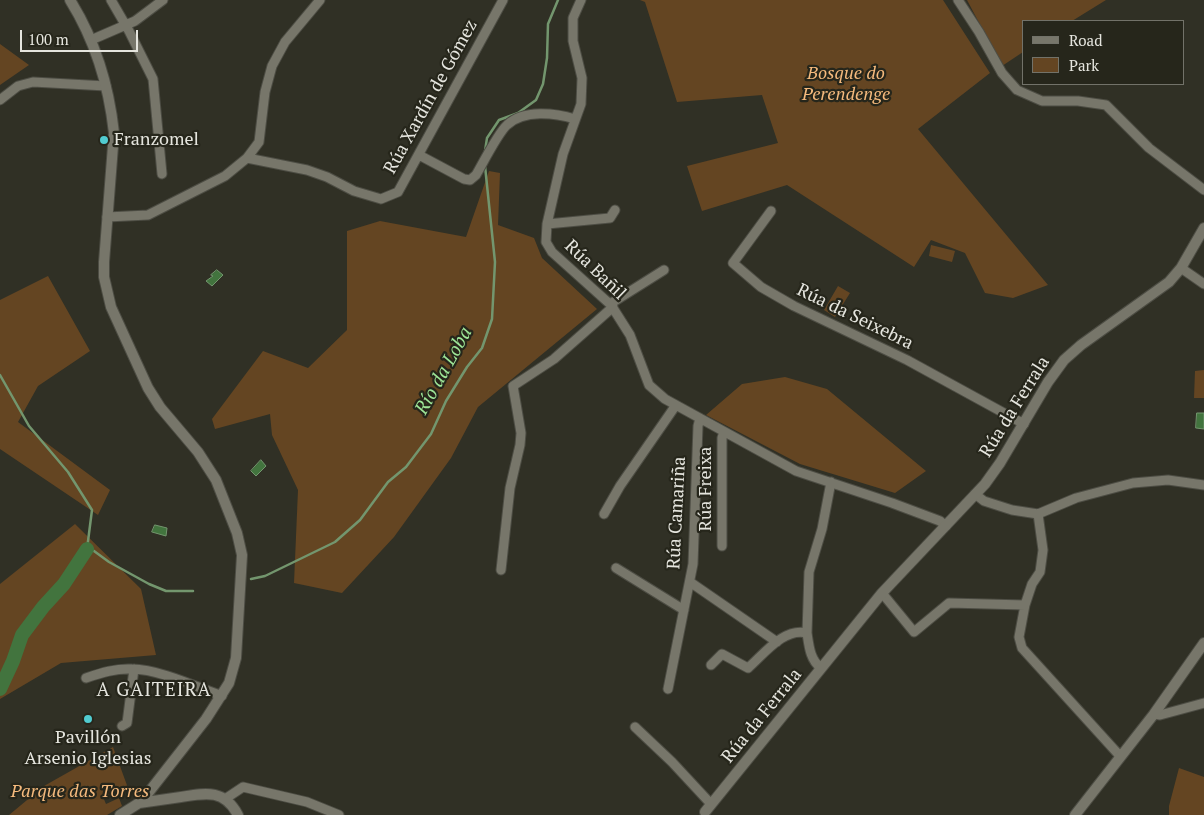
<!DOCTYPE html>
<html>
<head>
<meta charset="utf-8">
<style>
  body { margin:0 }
  #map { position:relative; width:1204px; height:815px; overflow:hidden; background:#303025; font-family:"PT Serif",serif }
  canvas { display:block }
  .legend { position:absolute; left:1022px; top:20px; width:162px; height:65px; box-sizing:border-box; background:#26261b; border:1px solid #727269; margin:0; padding:6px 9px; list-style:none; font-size:15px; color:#e5e5de }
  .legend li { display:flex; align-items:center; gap:10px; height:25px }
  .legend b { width:25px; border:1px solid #727269 }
  .scale { position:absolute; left:20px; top:30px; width:118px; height:22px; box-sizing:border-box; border:2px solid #e5e5de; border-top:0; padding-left:6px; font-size:15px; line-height:18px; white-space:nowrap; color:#e5e5de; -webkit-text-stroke:4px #26261b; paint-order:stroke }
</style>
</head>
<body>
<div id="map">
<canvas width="1204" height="815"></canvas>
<ul class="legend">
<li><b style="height:6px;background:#77766a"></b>Road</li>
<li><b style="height:14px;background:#644522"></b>Park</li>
</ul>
<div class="scale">100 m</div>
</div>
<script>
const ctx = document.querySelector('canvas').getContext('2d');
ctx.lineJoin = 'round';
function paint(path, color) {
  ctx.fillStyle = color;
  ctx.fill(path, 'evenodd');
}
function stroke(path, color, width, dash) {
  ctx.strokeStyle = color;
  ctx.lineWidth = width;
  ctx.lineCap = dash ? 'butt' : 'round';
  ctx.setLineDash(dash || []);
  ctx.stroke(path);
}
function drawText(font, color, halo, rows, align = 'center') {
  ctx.font = font + ' "PT Serif",serif';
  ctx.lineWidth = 4.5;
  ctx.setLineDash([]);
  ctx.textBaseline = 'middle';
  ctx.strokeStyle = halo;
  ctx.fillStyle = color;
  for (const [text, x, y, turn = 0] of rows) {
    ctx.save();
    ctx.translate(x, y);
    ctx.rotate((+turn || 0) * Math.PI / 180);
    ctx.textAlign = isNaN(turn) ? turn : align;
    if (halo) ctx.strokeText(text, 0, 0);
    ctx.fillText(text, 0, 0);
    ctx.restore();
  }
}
const green = new Path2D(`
  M640 0H943L990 73 918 129 1048 285 1013 298 985 293 965 253 931 240 914 267 787 185 702 211 687 166 778 143 762 95 677 102 645 2Z
  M967 0H1106L1072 21H1023V52L1002 66Z
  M0 44 29 65 0 85Z
  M489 171 500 173 498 225 534 238 542 258 597 309 478 407 451 458 394 537 342 593 294 583 298 490 272 435 270 414 215 429 212 419 263 351 308 368 347 330V231L380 221 466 237Z
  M931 245 955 251 952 262 929 256Z
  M48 276 90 351 38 386 18 422 110 490 98 515 0 449V300Z
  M838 286 850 293 835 317 824 310Z
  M1204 370V398H1194L1195 371Z
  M785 377 827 389 926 471 895 493 800 464 706 415 742 384Z
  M75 524 141 589 156 655 61 663 0 699V584Z
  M113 747 128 788 103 797 106 804 119 798 122 806 107 815H9L44 786Z
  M1179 768 1204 777V815H1169V806Z`);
const water = new Path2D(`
  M217 270 223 275 212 286 206 281 213 276 211 275Z
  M1197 413H1204V429L1196 428Z
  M261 460 266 466 256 476 251 471Z
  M155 525 167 528 166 536 152 532Z`);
const stream = new Path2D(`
  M485 151 487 138 499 120 518 113 536 100 543 84 547 58 548 24 558 0
  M0 375 29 426 68 472 92 510 87 549 94 551 109 562 149 584 166 591H193
  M251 579 265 576 335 542 360 520 388 482 406 467 431 434 446 401 467 367 482 348 492 319 495 262 485 166`);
const river = new Path2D(`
  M0 689 13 661 22 635 43 607 64 584 87 549`);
const minor = new Path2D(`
  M111 0 129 31 153 79 162 174
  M581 0 573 18V41L582 78 581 104 563 154 547 224 546 242 552 252 611 305 630 335 649 385 665 399 796 471 892 503 940 521 946 526
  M958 0 979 32 1002 73 1017 90 1042 101H1078L1106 105 1149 148 1204 190
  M91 40 135 21 163 0
  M0 100 18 86 33 82 106 86
  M419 155 464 179 470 180 476 175C483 163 498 133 507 125 524 109 555 113 575 119
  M247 158 307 170 327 177 354 191 381 199 398 192 503 0
  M771 211 733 263 761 287 794 306 907 360 1024 424
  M107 217 148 215 225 176 247 158 259 142 265 92 272 66 285 42 320 0
  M547 224 610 218 615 210
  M1181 268 1204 284
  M610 304 664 270
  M975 494 984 501 1012 510 1038 514 1076 498 1133 483 1168 480 1204 485
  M604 514 620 486 676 405
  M1038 514 1043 550 1040 572 1032 584 1025 605 1019 637 1022 648 1120 756
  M722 546V438L724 432
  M616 568 684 610
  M501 570 510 488 520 445 521 433 513 386 554 359 613 307
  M690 582 777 642
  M882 593 914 632 949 603 1025 605
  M807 633 809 572 822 529 831 482
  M711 665 722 654 748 668C764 654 784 627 807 633 809 646 810 660 821 668
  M86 678C101 673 116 668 132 669 158 669 197 687 222 696
  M668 689 693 564 698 426 700 418
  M1154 714 1160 715 1204 703
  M122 726 127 723 134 669
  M635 727 672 762 711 804
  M225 799 243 787 307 802 339 815`);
const tertiary = new Path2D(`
  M70 0C95 40 109 87 114 133L104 262V277L111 307 148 388 160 407 198 452 216 480 237 533 242 555 236 658 229 683 206 719 145 797 139 803 120 815
  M139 803C153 801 167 799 181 797 206 793 224 789 238 815
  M705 812 882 593 985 484 1000 463 1048 382 1064 360 1081 345 1169 282 1181 268 1204 228
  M1075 815 1154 714 1204 643`);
const markers = [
  [104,140,5,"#51ccd1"],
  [88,719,5,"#51ccd1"]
];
const parkNames = [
  ["Bosque do",846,74],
  ["Perendenge",846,95],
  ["Parque das Torres",80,792]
];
const streetNames = [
  ["Rúa Xardín de Gómez",431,97,-61],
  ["Rúa Bañil",595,270,44],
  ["Rúa da Seixebra",855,317,26],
  ["Rúa da Ferrala",1015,407,-58],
  ["Rúa Freixa",706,489,-90],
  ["Rúa Camariña",677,513,-87],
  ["Rúa da Ferrala",762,716,-51]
];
const poiNames = [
  ["Franzomel",114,140],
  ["Pavillón",88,738,"center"],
  ["Arsenio Iglesias",88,759,"center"]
];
const waterNames = [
  ["Río da Loba",444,371,-61]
];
const neighbourhoodNames = [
  ["A GAITEIRA",154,691]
];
paint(green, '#644522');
paint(water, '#42743e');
stroke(water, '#73966e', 1);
stroke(stream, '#73966e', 2.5);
stroke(river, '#42743e', 14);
stroke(minor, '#4d4d44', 11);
stroke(tertiary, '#4d4d44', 12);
stroke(minor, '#77766a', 9);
stroke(tertiary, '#77766a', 10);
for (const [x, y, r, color] of markers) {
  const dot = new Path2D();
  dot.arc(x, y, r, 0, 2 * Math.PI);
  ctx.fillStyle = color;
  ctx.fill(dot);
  stroke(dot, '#26261b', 2);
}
drawText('italic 18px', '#f5ba7d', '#26261b', parkNames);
drawText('18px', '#e5e5de', '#26261b', streetNames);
drawText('18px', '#e5e5de', '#26261b', poiNames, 'left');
drawText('italic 19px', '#9ee697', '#26261b', waterNames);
ctx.letterSpacing = '1px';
drawText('19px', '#e5e5de', '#26261b', neighbourhoodNames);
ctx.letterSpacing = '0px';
</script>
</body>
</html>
